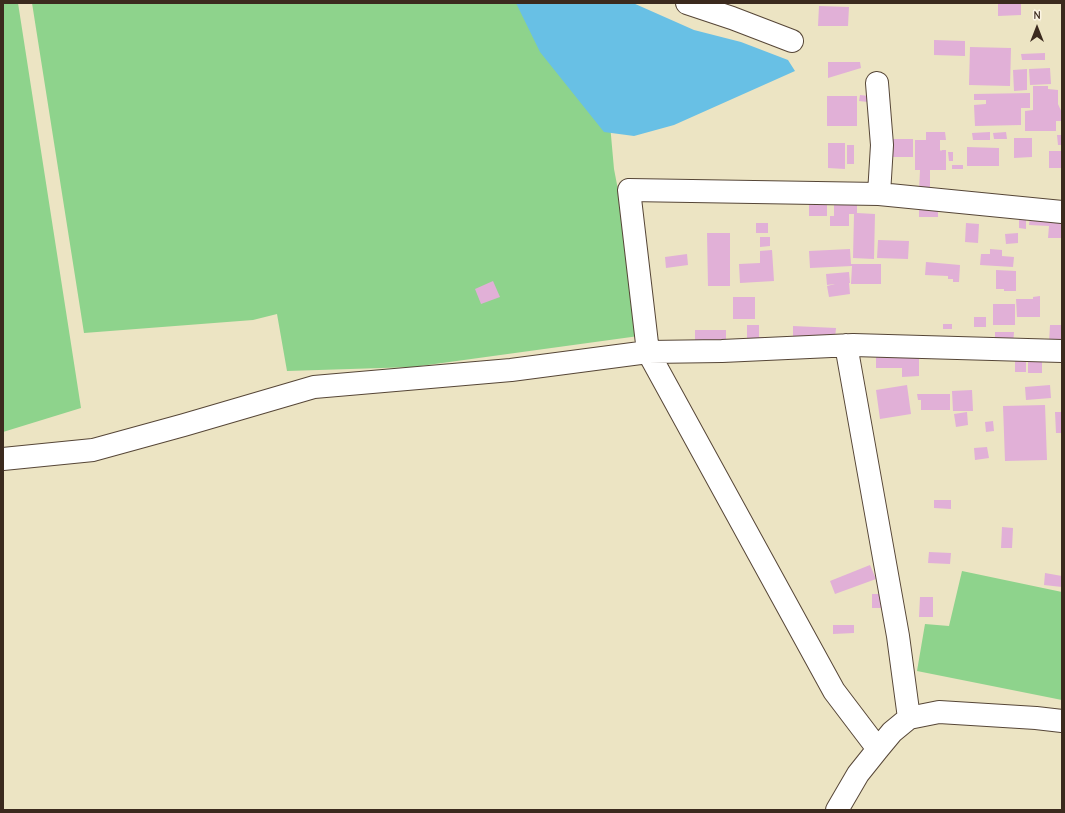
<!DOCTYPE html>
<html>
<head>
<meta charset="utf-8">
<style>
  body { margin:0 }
  #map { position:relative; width:1065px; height:813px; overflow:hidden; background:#ece4c3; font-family:"Comic Neue",sans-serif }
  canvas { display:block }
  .frame { position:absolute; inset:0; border:4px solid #3b2a1e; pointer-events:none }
  .north { position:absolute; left:1017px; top:8px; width:40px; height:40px; -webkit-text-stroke:3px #fcf5e5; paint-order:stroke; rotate:0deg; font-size:11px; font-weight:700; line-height:16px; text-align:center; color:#3b2a1e }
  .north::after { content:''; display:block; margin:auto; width:14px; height:18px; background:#3b2a1e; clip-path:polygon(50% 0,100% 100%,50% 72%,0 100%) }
</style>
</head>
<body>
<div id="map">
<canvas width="1065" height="813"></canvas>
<div class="frame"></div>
<div class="north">N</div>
</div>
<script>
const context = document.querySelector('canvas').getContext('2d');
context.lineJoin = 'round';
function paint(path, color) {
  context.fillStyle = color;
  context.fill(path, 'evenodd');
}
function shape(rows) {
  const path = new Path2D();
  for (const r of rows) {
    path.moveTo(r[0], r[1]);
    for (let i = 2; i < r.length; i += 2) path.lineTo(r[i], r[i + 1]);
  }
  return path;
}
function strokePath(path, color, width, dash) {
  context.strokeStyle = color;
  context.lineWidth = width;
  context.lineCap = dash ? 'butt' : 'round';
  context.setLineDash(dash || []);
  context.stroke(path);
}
paint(shape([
  [3,3,18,3,81,408,3,432],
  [32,3,526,3,609,113,614,169,646,335,413,367,287,371,277,314,253,320,84,333],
  [962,571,1062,592,1062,700,917,671,925,624,949,626]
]), '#8ed38c');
paint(shape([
  [516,3,633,3,694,30,741,42,788,60,795,71,674,125,634,136,604,132,540,52]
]), '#68c0e5');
paint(shape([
  [998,3,1021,3,1021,15,998,16],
  [819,6,849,7,848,26,818,26],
  [934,40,965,41,965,56,934,55],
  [970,47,1011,48,1010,86,969,85],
  [1045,53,1045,60,1022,60,1021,54],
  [828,62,860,62,861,68,828,78],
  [1050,68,1051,84,1030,85,1029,69],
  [1027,69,1027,90,1014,91,1013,70],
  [1033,86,1048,86,1048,89,1058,90,1058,104,1062,113,1062,121,1056,121,1056,131,1025,131,1025,111,1033,110],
  [1030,93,1030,108,1021,108,1021,125,975,126,974,105,986,104,986,100,974,100,974,94],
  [860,95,869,96,868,102,859,101],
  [827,96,857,96,857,126,827,126],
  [926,132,945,132,946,140,940,140,940,150,941,151,942,150,946,150,946,170,930,170,930,191,919,191,920,170,915,170,915,140,926,140],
  [990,132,990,140,973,140,972,133],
  [1006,132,1007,139,994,139,993,133],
  [1057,135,1062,135,1062,145,1058,145],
  [1014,138,1032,138,1032,157,1014,158],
  [889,139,913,139,913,157,889,157],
  [828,143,845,143,845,169,828,168],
  [847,145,854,145,854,164,847,164],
  [967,147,999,148,999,166,967,166],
  [1049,151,1062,151,1062,168,1049,168],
  [948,152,953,152,953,161,949,161],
  [952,165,963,165,963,169,952,169],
  [857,203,857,213,875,214,874,259,853,258,854,214,849,214,849,226,830,226,830,216,834,216,834,204],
  [919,204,938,205,938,217,919,217],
  [809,205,827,205,827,216,809,216],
  [1019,215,1026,215,1026,229,1019,228],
  [1030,215,1062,218,1062,238,1048,238,1049,226,1029,225],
  [756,223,768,223,768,233,756,233],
  [966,223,979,224,978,243,965,242],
  [707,233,730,233,730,286,708,286],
  [1018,233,1018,243,1006,244,1005,234],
  [760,237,770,237,770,246,760,247],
  [878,240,909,241,908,259,877,258],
  [850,249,851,264,881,264,881,284,851,284,852,266,810,268,809,251],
  [990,249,1002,250,1002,256,1014,257,1013,267,980,265,981,254,990,254],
  [772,250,774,281,740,283,739,264,760,263,760,251],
  [687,254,688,265,666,268,665,257],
  [926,262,960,265,959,282,953,282,953,279,948,279,948,276,925,275],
  [996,270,1016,271,1016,291,1004,291,1004,289,996,289],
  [849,272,850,283,849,283,850,294,829,297,827,286,835,284,827,285,826,274],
  [493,281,500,297,481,304,475,289],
  [1040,296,1040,317,1017,317,1016,299,1033,299,1033,297],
  [733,297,755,297,755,319,733,319],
  [993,304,1015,304,1015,325,993,325],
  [974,317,986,317,986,327,974,327],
  [943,324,952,324,952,329,943,329],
  [747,325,759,325,759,337,771,337,771,346,747,346],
  [1050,325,1062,325,1062,344,1049,343],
  [793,326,836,328,835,338,793,336],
  [695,330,726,330,726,343,695,343],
  [995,332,1014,332,1013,345,995,345],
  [919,348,919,376,902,377,902,368,876,368,876,349],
  [1015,353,1026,353,1026,372,1015,372],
  [1028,354,1042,354,1042,373,1028,373],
  [907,385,911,414,880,419,876,390],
  [1050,385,1051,398,1026,400,1025,387],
  [972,390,973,411,953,411,952,391],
  [917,394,950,394,950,410,921,410,921,400,918,400],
  [1045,405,1047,460,1005,461,1003,406],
  [967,412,968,425,956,427,954,414],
  [1055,412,1062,412,1062,433,1056,433],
  [993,421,994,431,986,432,985,422],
  [987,447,989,458,975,460,974,448],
  [934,500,951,500,951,509,934,508],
  [1002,527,1013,528,1012,548,1001,548],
  [929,552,951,553,950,564,928,563],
  [870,565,876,579,835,594,830,581],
  [1045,573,1062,576,1062,587,1044,585],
  [872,594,882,594,882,608,872,608],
  [920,597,933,597,933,617,919,617],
  [833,625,854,625,854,633,833,634]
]), '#e1b0d7');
const minor = shape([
  [687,3,732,18,792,41],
  [877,83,882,145,879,194],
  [846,345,898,636,909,718],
  [3,459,93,450,184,425,314,387,511,370,648,352,722,351,853,345,1062,351],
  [878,749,834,691,648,352,629,190,879,194,1062,212],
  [837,810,858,774,878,749,892,732,909,718,939,712,1036,718,1062,721]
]);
strokePath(minor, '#564637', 24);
strokePath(minor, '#fff', 22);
</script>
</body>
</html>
